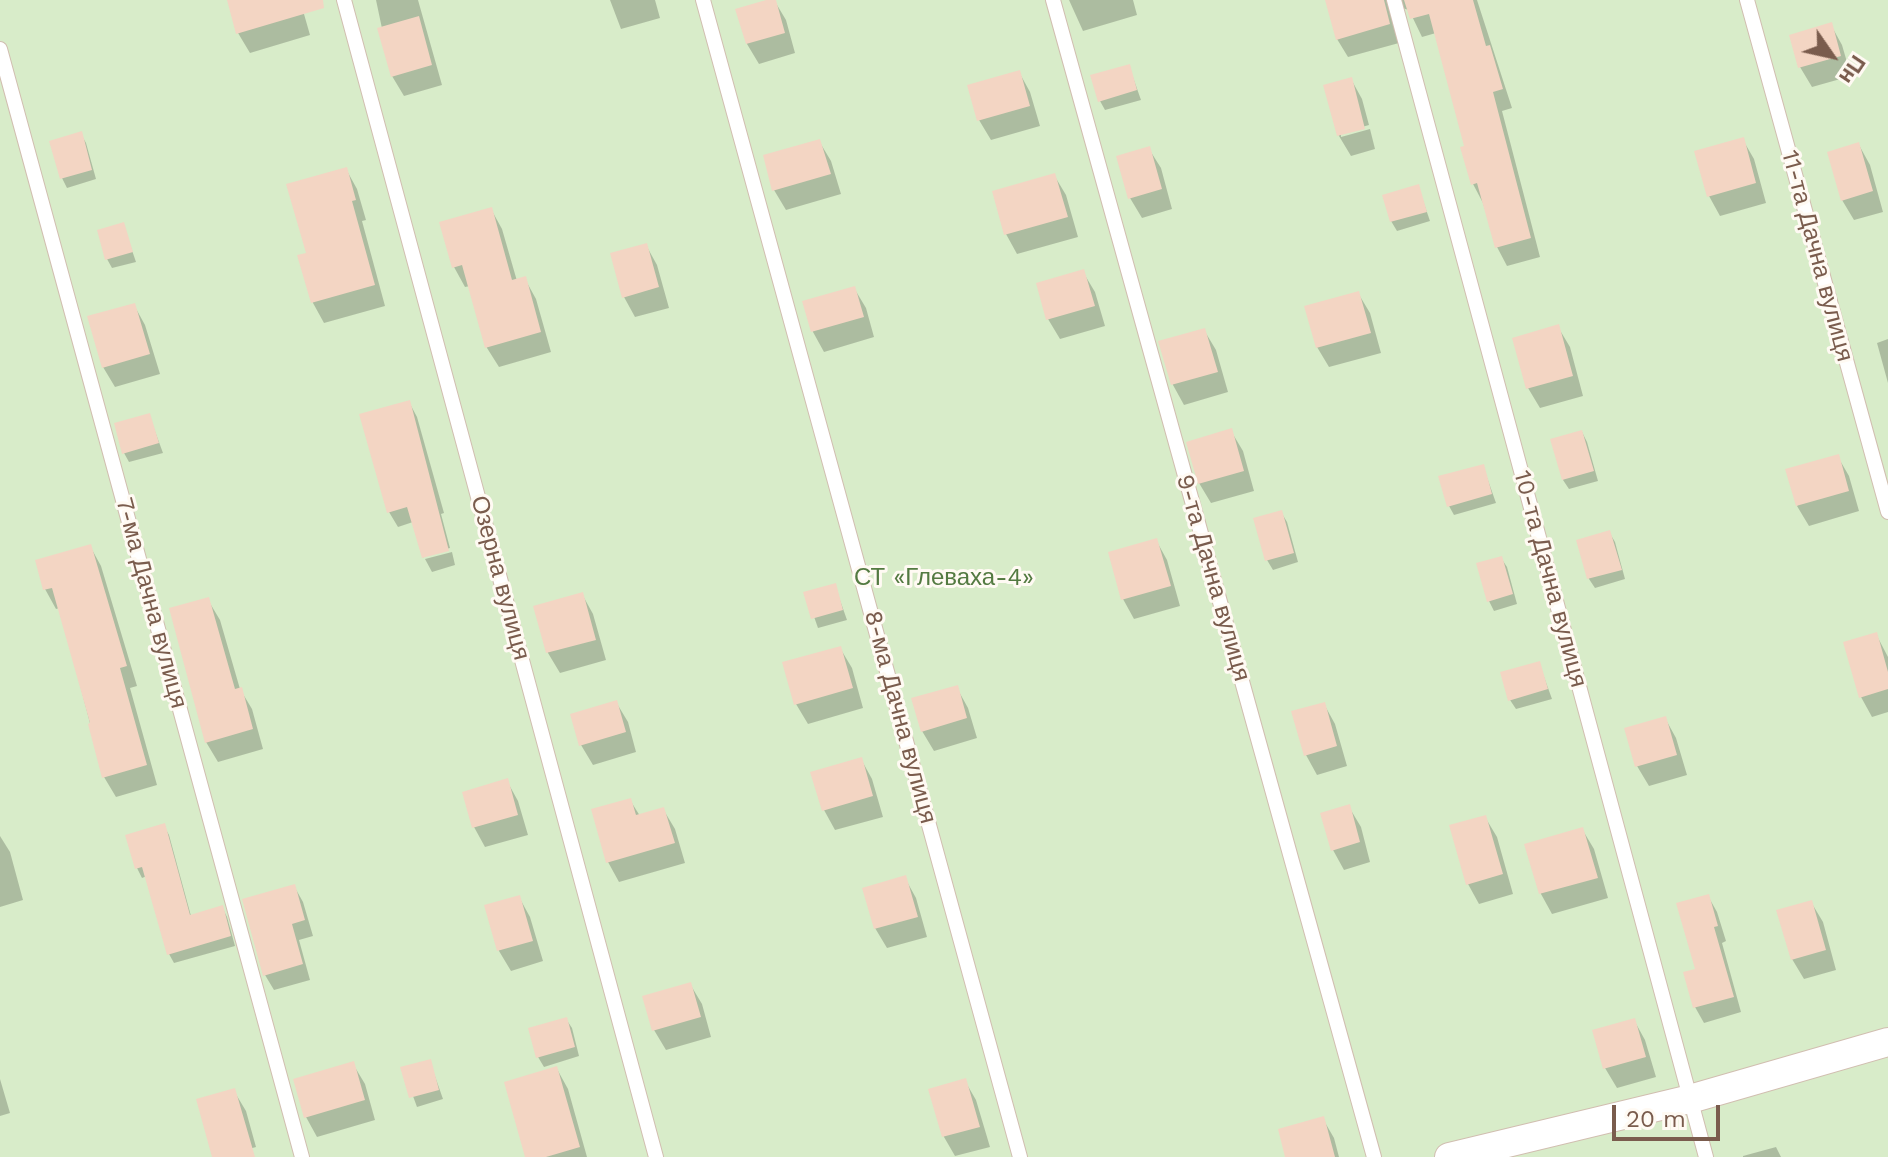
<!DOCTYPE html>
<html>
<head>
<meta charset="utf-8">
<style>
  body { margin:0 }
  #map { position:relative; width:1888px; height:1157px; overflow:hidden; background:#fdf6ec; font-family:"Work Sans",sans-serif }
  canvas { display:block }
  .north { position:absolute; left:1792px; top:16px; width:80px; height:80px; -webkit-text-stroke:6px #fffaf3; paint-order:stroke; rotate:124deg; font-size:22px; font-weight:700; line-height:32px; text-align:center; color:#7a5c4d }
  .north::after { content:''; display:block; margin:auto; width:28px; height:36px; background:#7a5c4d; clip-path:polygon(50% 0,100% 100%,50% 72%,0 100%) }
  .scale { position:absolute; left:1612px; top:1105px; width:108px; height:36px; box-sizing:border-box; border:4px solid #7a5c4d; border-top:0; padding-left:10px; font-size:24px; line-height:28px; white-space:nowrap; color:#7a5c4d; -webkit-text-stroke:6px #fffaf3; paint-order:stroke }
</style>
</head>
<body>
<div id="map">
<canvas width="1888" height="1157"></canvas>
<div class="north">Пн</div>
<div class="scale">20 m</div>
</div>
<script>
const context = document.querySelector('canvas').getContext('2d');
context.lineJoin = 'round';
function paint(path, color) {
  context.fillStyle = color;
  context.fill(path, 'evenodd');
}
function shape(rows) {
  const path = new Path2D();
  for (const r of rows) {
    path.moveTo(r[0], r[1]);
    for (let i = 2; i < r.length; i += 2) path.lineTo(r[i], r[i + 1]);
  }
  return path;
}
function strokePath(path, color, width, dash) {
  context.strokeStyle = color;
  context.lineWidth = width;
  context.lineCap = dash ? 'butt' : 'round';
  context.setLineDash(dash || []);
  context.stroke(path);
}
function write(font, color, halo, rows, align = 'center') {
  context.font = font + ' "Work Sans",sans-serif';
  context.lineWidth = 6;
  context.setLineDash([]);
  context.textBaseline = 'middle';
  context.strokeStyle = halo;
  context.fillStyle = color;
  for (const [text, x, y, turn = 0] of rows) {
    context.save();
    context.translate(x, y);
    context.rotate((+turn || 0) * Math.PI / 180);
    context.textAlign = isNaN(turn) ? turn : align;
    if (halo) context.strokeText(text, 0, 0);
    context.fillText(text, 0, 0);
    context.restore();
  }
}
paint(shape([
  [0,0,1888,0,1888,1157,0,1157]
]), '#d8ecc9');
paint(shape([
  [229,0,300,0,310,35,250,53,238,33],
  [376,0,418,0,442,85,404,96,392,76],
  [610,0,655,0,660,18,621,29],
  [774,0,786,20,795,53,759,64,747,44,738,10],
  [1069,0,1133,0,1137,15,1083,31],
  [1327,0,1477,0,1512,108,1502,111,1540,257,1507,266,1497,247,1483,203,1473,184,1467,147,1436,33,1422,37,1409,10,1402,8,1399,43,1348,57,1337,39],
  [1831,25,1842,45,1851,76,1812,87,1800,67],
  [1129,66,1141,100,1105,110,1100,101],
  [1019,72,1030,92,1040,126,991,140,979,120,969,86],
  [1351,79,1362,99,1369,125,1341,133,1341,137,1370,129,1375,149,1351,156,1339,136,1325,87],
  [81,134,86,143,96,179,67,188,62,178],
  [1743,140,1754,159,1766,203,1720,216,1709,196],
  [819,141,831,161,841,194,786,210,774,190],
  [1859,145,1870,165,1883,212,1854,220,1842,200],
  [1149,149,1161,168,1172,209,1142,218,1130,198],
  [346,169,357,189,366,220,362,221,385,306,324,323,313,303,300,257,308,254],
  [1054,175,1066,195,1078,237,1017,254,1006,234],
  [1418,186,1430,221,1397,231,1391,221],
  [491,209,502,229,517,281,525,279,536,299,551,352,499,367,487,348,470,286,465,287,454,267],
  [123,224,136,262,112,268,107,259],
  [646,245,657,265,669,308,635,317,624,297],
  [1083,272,1095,292,1105,326,1060,339,1048,319],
  [854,288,866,308,874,337,824,352,813,332,804,303],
  [1358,293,1370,313,1381,353,1329,367,1317,347],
  [134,305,145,325,160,374,115,387,103,367],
  [1558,327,1570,347,1583,396,1540,408,1528,388],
  [1204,330,1216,350,1228,392,1184,405,1173,385,1161,343],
  [1888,339,1888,383,1877,343],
  [409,402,417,417,444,513,441,514,450,548,424,555,424,558,413,522,398,527,389,512],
  [149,415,163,453,129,462,124,453],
  [1231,431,1243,451,1254,491,1211,503,1199,483],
  [1582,432,1587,442,1598,481,1569,489,1563,480],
  [1838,457,1849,476,1859,511,1809,526,1797,506],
  [1483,466,1496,503,1454,515,1449,506],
  [1281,512,1287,522,1298,562,1273,570,1267,560],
  [1609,532,1615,542,1625,579,1595,588,1589,579,1579,541],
  [1156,540,1167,560,1180,606,1134,619,1123,599],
  [90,546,101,566,137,686,130,688,157,785,116,797,104,777,60,608,56,609,45,589],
  [452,552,455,565,432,572,425,559],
  [1501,558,1507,567,1517,604,1494,611,1489,601],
  [835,586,847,620,818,628,806,594],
  [582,594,593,614,606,660,560,673,548,653,536,607],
  [208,600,220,620,240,689,252,709,263,749,218,762,206,742],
  [1876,634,1888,657,1888,712,1872,717,1861,697],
  [840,648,852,668,863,708,808,724,796,704],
  [1539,663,1552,699,1516,709,1510,700],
  [957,688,968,708,977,738,934,751,922,731],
  [616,702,628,722,636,752,593,765,581,745],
  [1324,704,1335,724,1347,766,1317,775,1306,755],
  [1665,718,1676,738,1687,775,1649,786,1637,766],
  [861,759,872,779,883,817,835,830,824,810],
  [507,781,518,801,528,835,485,847,474,827],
  [630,800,640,816,663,809,675,829,685,863,619,882,608,862],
  [1349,807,1361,827,1370,862,1344,870,1333,850],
  [1485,817,1497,837,1513,894,1479,904,1468,884],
  [164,826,169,835,191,916,222,907,227,917,235,946,174,963,169,954,147,876,142,878,137,868],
  [1582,829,1594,849,1608,898,1552,914,1541,894,1527,845],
  [0,836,10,852,23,900,0,907],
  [905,878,916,898,927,937,887,948,875,928],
  [294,886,303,902,313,936,299,940,310,980,274,990,265,975],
  [1708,896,1717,912,1726,941,1722,943,1741,1012,1704,1023,1695,1007],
  [519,897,530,917,543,961,511,971,499,951,487,906],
  [1811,902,1823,922,1836,970,1804,979,1792,959],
  [690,984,702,1004,711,1037,666,1050,654,1030],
  [566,1019,572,1028,579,1056,544,1067,538,1057],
  [1634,1020,1645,1040,1656,1077,1617,1088,1605,1068],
  [430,1062,443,1099,417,1107,403,1069],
  [353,1064,365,1084,375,1120,317,1137,306,1117],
  [557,1069,568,1089,587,1157,527,1157],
  [0,1079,10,1113,0,1116],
  [965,1081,976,1100,990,1147,955,1156,944,1137,931,1090],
  [234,1091,246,1111,256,1147,220,1157],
  [1323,1119,1334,1138,1339,1157,1287,1157],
  [1776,1147,1781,1157,1743,1157,1743,1156]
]), '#0003');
paint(shape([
  [227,0,323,0,324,8,236,34],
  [766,0,776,0,785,33,746,44,735,9],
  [1325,0,1384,0,1390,24,1336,40],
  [1404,0,1473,0,1486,46,1490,45,1503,89,1493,92,1531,238,1495,248,1477,183,1471,185,1460,147,1464,146,1429,14,1410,19],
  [419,16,432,65,391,77,377,28],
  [1832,22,1841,56,1798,68,1789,35],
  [1130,64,1137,90,1098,102,1090,75],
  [1020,70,1030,106,977,121,967,85],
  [1352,77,1365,129,1337,136,1323,85],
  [82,131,92,170,60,179,49,141],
  [1744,137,1756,183,1707,197,1694,151],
  [820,139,831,174,772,191,763,155],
  [1859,142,1873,191,1841,201,1827,152],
  [1150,146,1162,189,1128,199,1116,156],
  [347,167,356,200,352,201,375,285,311,303,297,255,306,253,286,184],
  [1055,173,1068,217,1004,235,992,191],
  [1419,184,1427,212,1390,222,1382,195],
  [492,207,512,280,526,276,541,332,485,348,462,265,452,268,439,222],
  [124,222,133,252,105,260,97,230],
  [647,243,659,287,622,298,610,253],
  [1084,269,1095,306,1046,320,1036,283],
  [855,286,864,317,811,332,802,301],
  [1359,291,1371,333,1316,348,1304,306],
  [135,303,150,354,102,368,87,316],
  [1559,324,1573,376,1526,389,1512,338],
  [1205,328,1218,372,1171,385,1158,341],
  [410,400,449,551,422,558,407,507,387,513,359,414],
  [150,413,159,443,122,454,114,423],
  [1232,428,1244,471,1198,484,1186,442],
  [1582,430,1594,471,1562,480,1550,439],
  [1839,454,1849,491,1796,506,1785,469],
  [1484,464,1492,494,1447,507,1438,476],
  [1282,510,1294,553,1265,561,1253,518],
  [1610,530,1622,570,1587,579,1576,540],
  [1157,538,1171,586,1121,600,1108,552],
  [91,544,127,666,120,668,147,765,102,778,88,724,90,723,52,588,43,590,35,560],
  [1502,556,1513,594,1487,602,1476,563],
  [836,583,843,610,811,619,803,592],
  [583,592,596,640,546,653,533,606],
  [209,597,235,689,242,687,253,729,205,743,169,608],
  [1877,632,1888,672,1888,689,1859,698,1843,642],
  [841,646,853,688,794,705,782,662],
  [1540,661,1548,689,1508,701,1500,672],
  [958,685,967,718,921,732,911,698],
  [617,700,626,732,579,746,570,714],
  [1325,702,1337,746,1304,756,1291,711],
  [1666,716,1677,755,1635,767,1624,728],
  [862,757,873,796,822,811,810,772],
  [508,778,518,815,472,828,462,792],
  [631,798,636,815,664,807,675,843,606,863,591,809],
  [1350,804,1360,842,1331,851,1320,813],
  [1486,815,1503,874,1466,885,1449,825],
  [165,823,190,915,223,905,231,936,167,955,142,867,135,869,125,835],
  [1583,827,1598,878,1539,894,1524,844],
  [906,875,918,917,874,929,862,888],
  [295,884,305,920,292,924,303,964,263,976,242,899],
  [1709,894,1718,926,1714,927,1734,997,1693,1008,1683,972,1695,969,1676,903],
  [520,895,533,941,497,951,484,905],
  [1812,900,1826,950,1791,960,1776,910],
  [691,982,701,1017,652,1031,642,996],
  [567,1017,575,1047,536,1058,528,1028],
  [1635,1018,1646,1057,1603,1069,1592,1030],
  [431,1059,439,1090,409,1098,400,1067],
  [354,1061,365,1100,304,1118,293,1079],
  [557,1066,580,1147,546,1157,525,1157,504,1082],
  [966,1078,980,1127,942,1137,928,1089],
  [235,1088,255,1157,212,1157,196,1099],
  [1324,1116,1335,1157,1285,1157,1278,1129]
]), '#f3d5c3');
const lane = shape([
  [344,0,656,1157],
  [703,0,1020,1157],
  [1053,0,1374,1157],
  [1394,0,1706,1157],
  [1747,0,1888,512],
  [0,49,302,1157]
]);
const street = shape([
  [1449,1157,1690,1099,1888,1042]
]);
strokePath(lane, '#d1beb0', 16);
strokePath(street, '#d1beb0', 30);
strokePath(lane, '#fff', 14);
strokePath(street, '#fff', 28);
write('24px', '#7a5c4d', '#fffaf3', [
  ["11-та Дачна вулиця",1817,256,75],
  ["Озерна вулиця",500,578,75],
  ["9-та Дачна вулиця",1213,578,74],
  ["10-та Дачна вулиця",1550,579,75],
  ["7-ма Дачна вулиця",151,603,75],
  ["8-ма Дачна вулиця",900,717,75]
]);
write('24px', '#537a41', '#fffaf3', [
  ["СТ «Глеваха-4»",944,578]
]);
</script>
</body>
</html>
